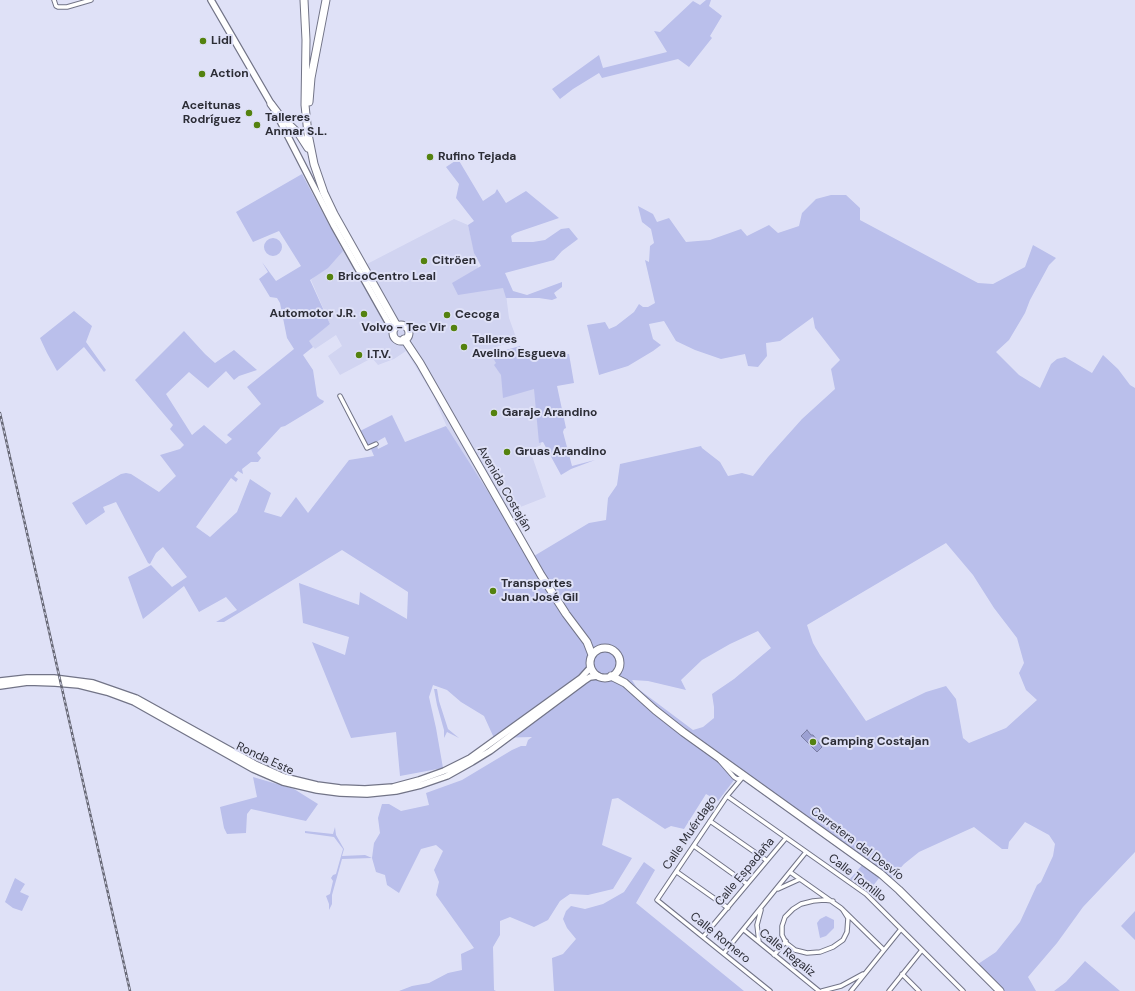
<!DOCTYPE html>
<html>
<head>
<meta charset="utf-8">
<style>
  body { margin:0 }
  canvas { display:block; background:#dfe1f7 }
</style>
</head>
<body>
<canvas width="1135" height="991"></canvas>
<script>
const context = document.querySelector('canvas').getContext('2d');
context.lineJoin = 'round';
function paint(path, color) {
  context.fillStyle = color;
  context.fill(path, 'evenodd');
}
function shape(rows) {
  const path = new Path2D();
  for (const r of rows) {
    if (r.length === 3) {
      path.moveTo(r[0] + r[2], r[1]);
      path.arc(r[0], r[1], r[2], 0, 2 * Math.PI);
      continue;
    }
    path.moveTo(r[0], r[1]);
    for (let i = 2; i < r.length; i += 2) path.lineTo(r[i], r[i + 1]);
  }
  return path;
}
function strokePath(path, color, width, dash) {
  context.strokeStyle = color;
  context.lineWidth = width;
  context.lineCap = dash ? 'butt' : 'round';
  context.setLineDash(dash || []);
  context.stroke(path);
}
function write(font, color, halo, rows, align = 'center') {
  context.font = font + ' "DM Sans",sans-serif';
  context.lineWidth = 4;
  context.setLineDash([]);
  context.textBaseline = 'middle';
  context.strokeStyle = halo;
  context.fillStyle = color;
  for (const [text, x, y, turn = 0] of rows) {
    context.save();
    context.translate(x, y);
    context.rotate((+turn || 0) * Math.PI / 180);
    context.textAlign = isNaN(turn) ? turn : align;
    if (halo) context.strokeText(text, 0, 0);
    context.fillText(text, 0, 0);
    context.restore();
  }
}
paint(shape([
  [454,219,468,225,483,289,505,286,509,318,517,340,493,348,507,393,535,386,541,445,530,450,546,497,500,515,464,466,433,395,406,351,394,359,378,365,372,358,340,375,328,356,342,346,336,335,315,349,308,341,330,324,311,280,342,249,353,241,367,264]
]), '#d1d4f1');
paint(shape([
  [706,0,711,0,709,6,722,16,710,36,712,38,689,67,678,59,602,78,599,73,573,89,560,99,552,89,599,55,603,68,667,52,654,31,660,32,693,1,700,5],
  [458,159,483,201,495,193,497,189,506,203,526,191,559,218,515,233,511,236,512,242,533,242,545,240,561,229,569,228,578,239,562,251,554,260,505,273,513,291,527,295,562,282,562,287,554,293,557,298,552,300,539,298,506,298,503,288,458,295,452,283,481,266,474,253,468,225,474,221,456,198,459,184,446,167],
  [302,174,343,251,328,268,310,280,330,324,309,341,313,347,303,355,313,370,317,396,320,399,324,401,323,403,285,426,281,427,257,453,261,458,258,462,251,462,242,469,243,474,238,471,234,476,238,479,236,482,231,478,196,527,210,537,237,512,250,479,271,493,264,512,281,517,296,497,308,513,349,460,374,456,371,449,377,446,378,449,388,444,385,437,369,446,367,446,360,431,392,415,405,442,446,426,561,606,551,584,534,556,589,523,606,520,608,498,617,485,620,464,701,446,702,448,720,462,728,476,742,473,753,476,768,457,802,419,835,389,831,369,840,360,815,328,813,317,780,341,766,343,767,356,758,367,748,366,745,354,721,359,695,350,676,341,664,321,649,324,653,339,661,345,653,351,628,366,599,375,587,325,605,322,609,329,616,326,634,312,639,304,643,307,648,307,655,303,645,260,649,262,650,246,654,243,651,229,642,222,638,206,653,214,657,222,669,218,686,242,710,240,741,229,747,236,769,225,778,233,799,226,802,213,816,199,831,195,846,195,860,208,860,220,978,283,993,284,1025,267,1033,245,1056,258,1049,265,1030,300,1025,313,1009,340,996,352,1019,375,1040,388,1051,364,1057,359,1065,357,1092,373,1103,355,1118,369,1130,385,1135,388,1135,852,1083,907,1057,943,1028,977,1036,991,1004,991,975,966,996,952,1020,922,1037,885,1041,882,1053,856,1055,844,1049,835,1025,822,1009,842,1008,849,1002,849,974,827,919,852,904,864,889,881,738,775,718,801,706,794,684,829,671,826,665,829,618,798,612,799,602,845,632,858,613,889,588,895,570,894,560,901,548,920,534,927,510,917,500,921,500,935,493,947,494,990,496,991,399,991,412,986,429,983,448,973,462,970,461,954,474,948,436,895,439,882,434,870,443,851,436,845,421,849,399,893,387,885,385,875,376,872,372,858,342,859,332,895,332,904,329,910,329,904,326,896,330,894,333,881,331,878,333,875,336,874,343,849,334,837,305,833,305,831,333,834,335,827,336,835,344,849,342,856,365,855,372,858,374,843,380,833,378,818,382,804,389,804,401,811,429,805,426,793,462,780,512,750,521,746,526,746,528,740,532,737,494,738,484,716,461,702,447,690,433,685,429,697,436,728,443,768,400,776,396,732,351,738,312,642,345,655,349,637,303,623,299,583,359,605,360,592,407,619,408,592,342,550,224,622,216,622,237,610,226,597,199,612,184,586,143,619,128,577,151,565,172,587,187,577,163,547,156,553,150,564,148,563,116,502,103,507,105,512,86,525,72,503,121,474,126,473,131,474,159,492,176,476,160,455,180,449,184,445,170,429,173,425,135,380,184,331,205,354,215,363,234,350,257,370,239,376,234,380,226,371,208,388,189,372,166,394,192,435,204,425,226,444,232,439,227,435,261,404,247,387,294,349,287,338,280,303,277,298,270,297,259,279,268,272,262,262,276,281,301,266,279,231,253,242,236,212],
  [946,543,973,575,994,608,1017,638,1024,663,1019,673,1026,690,1037,700,1006,728,969,743,963,738,956,699,946,686,926,692,866,721,820,655,813,643,807,625],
  [758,631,771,648,734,679,712,694,714,707,714,718,703,727,693,730,637,688,632,680,648,681,686,690,681,680,702,660,730,644],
  [273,247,9],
  [74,311,92,326,86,342,106,370,104,372,84,347,57,371,47,353,40,338],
  [520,346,525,357,569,354,574,383,557,386,566,428,564,429,563,432,572,466,595,460,571,469,561,475,543,442,539,443,534,389,503,398,501,375,494,365,496,363,490,353,495,352,495,353],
  [434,689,437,689,439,701,448,729,459,738,447,732,444,738,444,730,437,705],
  [253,777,294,789,318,804,306,821,251,809,247,814,246,833,227,834,224,828,220,807,257,797],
  [644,862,655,870,636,903,744,991,554,991,552,958,563,954,576,939,567,928,563,919,566,911,571,906,585,909,603,904,624,892],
  [863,864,880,877,868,892,850,879],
  [15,878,25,884,20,892,29,896,22,911,13,908,5,902],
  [1135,911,1135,940,1121,926],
  [826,916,834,920,834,928,826,936,820,938,817,923,820,919],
  [1085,961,1120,991,1054,991,1066,982]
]), '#babfeb');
const water = shape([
  [807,730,811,735,813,735,822,747,817,752,801,736,807,730]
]);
paint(water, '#9ca1d3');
strokePath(water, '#7a7ea4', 1);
const street = shape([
  [54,0,56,6,58,7,67,7,91,0],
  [340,396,367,448,376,444],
  [720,761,734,777,737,779,742,778],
  [742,778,727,796,657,900,770,991],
  [727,796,866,894,963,991],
  [710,821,766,860],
  [694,846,747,884],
  [677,872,728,908],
  [790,872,841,908,884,950],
  [778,889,800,879],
  [833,901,824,900,813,901,801,904,793,909,785,917,782,926,782,935,786,943,795,950,807,953,820,952,833,947,843,940,847,932,848,918,843,910],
  [744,930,819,991],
  [703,937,786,838],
  [759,942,757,925,761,910],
  [724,953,806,852],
  [774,955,786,941],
  [902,974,919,991],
  [822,991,841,986,863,974],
  [851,991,901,929],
  [889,991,922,950]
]);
const secondary = shape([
  [211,0,273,107],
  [277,115,334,226,393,331],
  [0,681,27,678,54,678,93,683,136,698,255,764,284,777,317,785,340,788,365,789,393,787,419,780,444,771,470,758,581,678,591,667],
  [0,686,28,682,55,683,79,685,107,692,134,702,253,769,283,782,317,790,340,793,367,794,396,791,421,785,447,776,472,762,490,751,584,681,590,677,598,676]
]);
const highway = shape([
  [304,0,306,40,305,105,308,134,314,164,324,193,334,214,397,326],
  [309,102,311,78,326,0],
  [271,104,280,116,299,134,308,148],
  [401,333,8],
  [404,339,420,363,541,575,566,614,587,642,592,655],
  [605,663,15],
  [611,676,625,683,655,710,683,732,881,874,899,890,1000,991]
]);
strokePath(street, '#727487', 5.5);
strokePath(secondary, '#727487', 8);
strokePath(highway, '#727487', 9);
strokePath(street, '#fff', 3.5);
strokePath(secondary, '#fff', 5.5);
strokePath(highway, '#fff', 7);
const rail = shape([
  [0,413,130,991]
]);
strokePath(rail, '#666774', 2.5);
strokePath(rail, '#dfe1f7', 1, [3]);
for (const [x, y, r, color] of [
  [203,41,4,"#54820f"],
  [202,74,4,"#54820f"],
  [249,113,4,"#54820f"],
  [257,125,4,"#54820f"],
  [430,157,4,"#54820f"],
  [424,261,4,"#54820f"],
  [330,277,4,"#54820f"],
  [364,314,4,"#54820f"],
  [447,315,4,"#54820f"],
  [454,328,4,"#54820f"],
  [464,347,4,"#54820f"],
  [359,355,4,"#54820f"],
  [494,413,4,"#54820f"],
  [507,452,4,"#54820f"],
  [493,591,4,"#54820f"],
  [813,742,4,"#54820f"]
]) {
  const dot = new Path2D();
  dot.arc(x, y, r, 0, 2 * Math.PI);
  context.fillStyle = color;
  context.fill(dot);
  strokePath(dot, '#dfe1f7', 1.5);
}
write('bold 12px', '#2c2d36', '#dfe1f7', [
  ["Lidl",211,41],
  ["Action",210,74],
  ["Aceitunas",241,106,"right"],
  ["Rodríguez",241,120,"right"],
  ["Talleres",265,118],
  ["Anmar S.L.",265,132],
  ["Rufino Tejada",438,157],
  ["Citröen",432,261],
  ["BricoCentro Leal",338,277],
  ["Automotor J.R.",356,314,"right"],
  ["Cecoga",455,315],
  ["Volvo - Tec Vir",446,328,"right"],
  ["Talleres",472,340],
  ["Avelino Esgueva",472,354],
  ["I.T.V.",367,355],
  ["Garaje Arandino",502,413],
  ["Gruas Arandino",515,452],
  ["Transportes",501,584],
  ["Juan José Gil",501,598],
  ["Camping Costajan",821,742]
], 'left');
write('12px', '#2c2d36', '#dfe1f7', [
  ["Avenida Costaján",504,489,60],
  ["Ronda Este",265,759,25],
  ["Calle Muérdago",690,833,-56],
  ["Carretera del Desvío",857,844,37],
  ["Calle Espadaña",745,872,-50],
  ["Calle Tomillo",857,878,38],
  ["Calle Romero",720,938,39],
  ["Calle Regaliz",787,953,39]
]);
</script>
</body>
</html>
